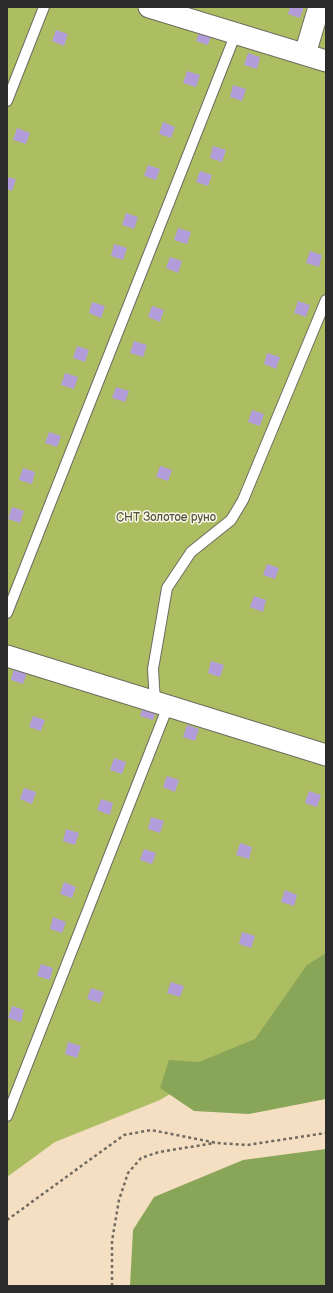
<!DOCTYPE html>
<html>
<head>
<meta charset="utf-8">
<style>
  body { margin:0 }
  #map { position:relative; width:333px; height:1293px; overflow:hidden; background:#f4dfc3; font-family:"Balsamiq Sans",sans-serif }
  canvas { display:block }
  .frame { position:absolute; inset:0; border:8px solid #2b2b2b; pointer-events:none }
</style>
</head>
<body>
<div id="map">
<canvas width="333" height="1293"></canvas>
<div class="frame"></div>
</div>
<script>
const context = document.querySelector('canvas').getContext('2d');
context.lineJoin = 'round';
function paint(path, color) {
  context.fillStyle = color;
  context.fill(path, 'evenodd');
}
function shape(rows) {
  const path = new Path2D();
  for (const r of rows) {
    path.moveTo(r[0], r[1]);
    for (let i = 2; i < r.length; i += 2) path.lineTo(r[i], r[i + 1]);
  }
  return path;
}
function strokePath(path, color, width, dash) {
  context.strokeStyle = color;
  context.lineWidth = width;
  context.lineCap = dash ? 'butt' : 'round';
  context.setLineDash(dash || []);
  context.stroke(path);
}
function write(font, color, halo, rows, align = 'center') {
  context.font = font + ' "Balsamiq Sans",sans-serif';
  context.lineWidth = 3;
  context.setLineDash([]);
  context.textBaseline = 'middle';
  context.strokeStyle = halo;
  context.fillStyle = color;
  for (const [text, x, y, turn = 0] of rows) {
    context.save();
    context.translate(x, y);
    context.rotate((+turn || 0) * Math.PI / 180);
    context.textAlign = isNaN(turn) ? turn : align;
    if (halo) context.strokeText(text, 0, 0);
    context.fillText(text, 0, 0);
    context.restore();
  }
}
paint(shape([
  [7,7,326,7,326,969,277,1029,160,1100,55,1142,7,1177]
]), '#acbe61');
paint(shape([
  [326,953,326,1099,249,1114,194,1111,160,1088,169,1060,199,1062,255,1039,307,965],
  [326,1149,326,1286,130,1286,133,1230,154,1197,243,1160]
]), '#89a557');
paint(shape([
  [290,7,304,7,300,18,288,14],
  [56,30,68,34,64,46,52,41],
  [200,30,212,33,208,45,196,41],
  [248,53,260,57,257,69,244,65],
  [187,71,200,75,196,87,183,83],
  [233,85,246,89,242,101,230,97],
  [163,122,175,127,171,138,159,134],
  [17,128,30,133,26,144,13,140],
  [213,146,226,150,222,162,210,158],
  [148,165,160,169,156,180,144,176],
  [200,171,212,175,208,186,196,182],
  [7,177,16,179,12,191,7,189],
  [126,213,138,217,134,229,122,225],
  [178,228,191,232,187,244,174,240],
  [114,244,127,248,123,260,111,256],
  [310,251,322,255,319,267,306,263],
  [170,257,182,261,178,273,166,268],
  [298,301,310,305,306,317,294,313],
  [92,302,105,306,101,318,89,313],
  [152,306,164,310,160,322,148,317],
  [134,341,147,345,143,357,130,353],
  [77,346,89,350,85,362,73,358],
  [267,353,280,357,276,369,264,364],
  [65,373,78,377,74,389,61,385],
  [116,387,129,391,125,402,112,398],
  [252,410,264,414,260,426,248,422],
  [49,432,61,436,57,447,45,443],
  [160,466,172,470,168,481,156,477],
  [23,468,35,472,32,484,19,480],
  [12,507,24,511,20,523,8,519],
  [267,564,279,568,275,579,263,575],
  [254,596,266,600,263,612,250,607],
  [211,661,224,665,220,677,208,673],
  [14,669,27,673,23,684,11,680],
  [144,704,157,708,153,720,140,716],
  [33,716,45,720,41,731,29,727],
  [187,725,199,729,195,741,183,737],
  [114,758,126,762,122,774,110,770],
  [167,776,179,780,175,792,163,787],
  [24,788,36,792,32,804,20,799],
  [309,791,321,795,317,807,305,803],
  [101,799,113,803,110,815,97,810],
  [151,817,164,821,160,833,148,829],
  [66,829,79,833,75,845,63,841],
  [240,843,252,847,249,859,236,855],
  [144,849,156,853,152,864,140,860],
  [64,882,76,887,72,898,60,894],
  [285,890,297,895,294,906,281,902],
  [53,917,66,922,62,933,50,929],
  [242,932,255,936,251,948,239,944],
  [41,964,53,968,50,980,37,976],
  [171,982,184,986,180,997,167,993],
  [91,988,104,992,100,1003,87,999],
  [12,1006,24,1010,21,1022,8,1018],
  [68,1042,81,1046,77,1058,65,1054]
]), '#b29cd9');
const service = shape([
  [7,101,44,7],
  [7,613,236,33],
  [155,702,153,669,167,588,191,552,231,520,243,500,326,300],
  [7,1116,168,706]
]);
const minor = shape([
  [149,7,326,61],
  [305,54,319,7],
  [7,656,326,755]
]);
strokePath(service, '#716a60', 12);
strokePath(minor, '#716a60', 23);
strokePath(shape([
  [7,1220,124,1135,151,1130,217,1143,247,1145,326,1133],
  [112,1286,112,1241,119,1200,128,1173,141,1158,159,1152,215,1143]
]), '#716a60', 2.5, [3, 3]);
strokePath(service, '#fff', 10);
strokePath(minor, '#fff', 21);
write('12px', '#52573b', '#fbf7ec', [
  ["СНТ Золотое руно",166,518]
]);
</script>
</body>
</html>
